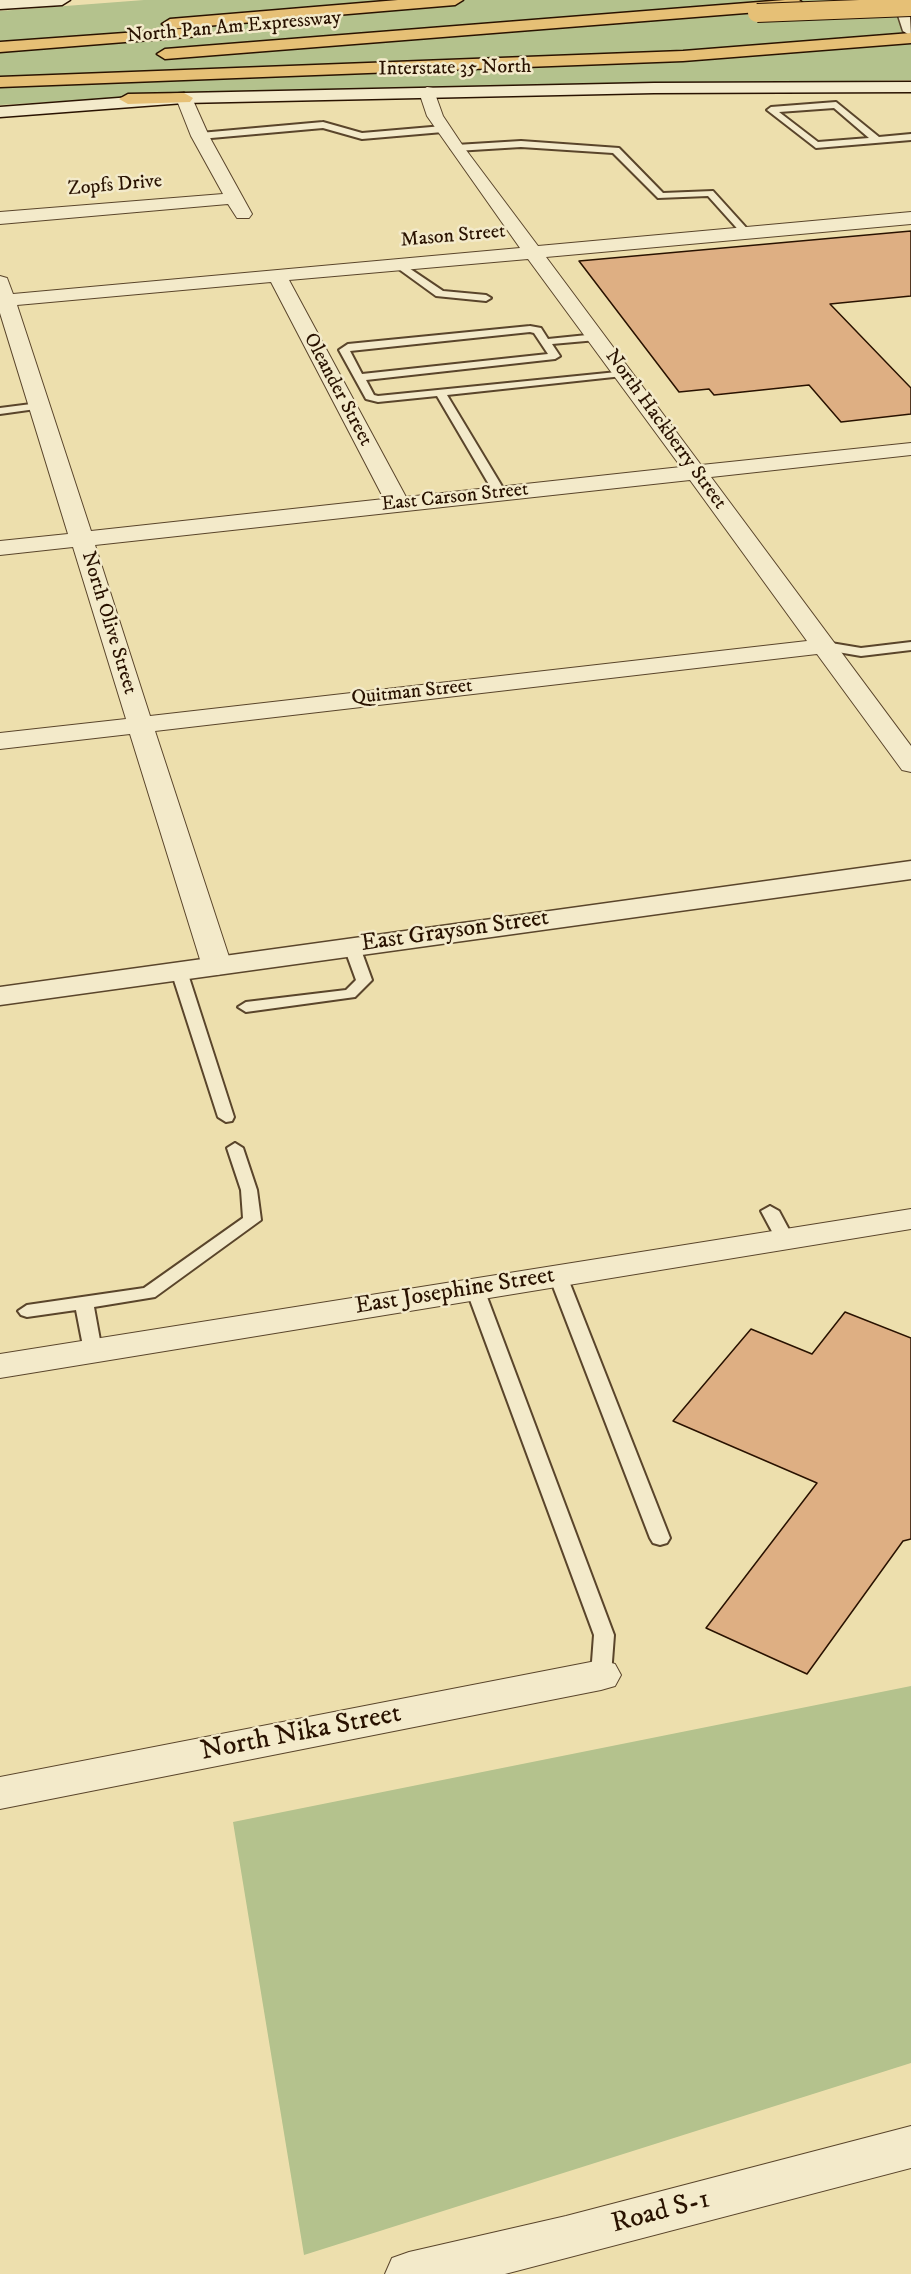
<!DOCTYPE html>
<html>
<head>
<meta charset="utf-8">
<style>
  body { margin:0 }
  canvas { display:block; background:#eddfad }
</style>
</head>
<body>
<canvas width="911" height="2274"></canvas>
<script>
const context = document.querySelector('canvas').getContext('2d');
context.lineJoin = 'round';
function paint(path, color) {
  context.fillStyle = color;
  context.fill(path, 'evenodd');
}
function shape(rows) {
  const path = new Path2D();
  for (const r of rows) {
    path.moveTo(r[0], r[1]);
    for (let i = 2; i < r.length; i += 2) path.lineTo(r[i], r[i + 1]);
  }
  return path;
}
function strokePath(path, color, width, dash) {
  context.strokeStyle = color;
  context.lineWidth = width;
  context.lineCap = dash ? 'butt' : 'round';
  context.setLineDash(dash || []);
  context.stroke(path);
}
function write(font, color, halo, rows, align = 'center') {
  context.font = font + ' "IM FELL DW Pica",serif';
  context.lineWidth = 5;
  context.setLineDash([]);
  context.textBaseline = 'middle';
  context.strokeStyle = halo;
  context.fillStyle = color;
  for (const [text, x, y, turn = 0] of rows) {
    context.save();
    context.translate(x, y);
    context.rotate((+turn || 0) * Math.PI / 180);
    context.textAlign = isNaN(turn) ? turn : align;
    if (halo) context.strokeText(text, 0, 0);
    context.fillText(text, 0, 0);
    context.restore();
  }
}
paint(shape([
  [144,0,911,0,911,80,193,93,0,105,0,11],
  [911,1686,911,2063,304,2255,233,1822]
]), '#b4c28d');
const building = shape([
  [911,231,911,296,830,304,911,388,911,414,841,422,809,385,714,395,709,389,679,392,579,261,911,231],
  [845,1312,911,1338,911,1539,903,1541,807,1674,706,1628,817,1483,673,1421,751,1329,812,1354,845,1312]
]);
paint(building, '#deaf83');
strokePath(building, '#291200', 1.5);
const service = shape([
  [836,102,879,137,911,134,911,140,816,148,767,110,771,107,836,102],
  [834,108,869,138,818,142,779,112,834,108],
  [323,122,362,133,443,126,447,129,443,132,362,139,323,128,200,139,196,136,200,133,323,122],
  [521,141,619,148,663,193,713,191,751,233,743,235,708,196,658,198,613,153,521,147,456,151,451,148,456,145,521,141],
  [400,262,443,291,486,295,491,298,486,301,436,296,396,267,395,265,400,262],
  [530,326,541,328,548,339,597,334,602,337,597,340,552,344,560,356,555,359,366,380,374,395,378,396,627,371,628,373,623,376,447,395,506,493,500,497,494,493,437,396,378,402,366,399,339,350,348,344,530,326],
  [530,332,534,333,548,354,362,374,350,351,530,332],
  [39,403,43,404,43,408,0,414,0,408,39,403],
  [825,642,861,648,911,642,911,650,861,656,820,649,820,643,825,642],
  [352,942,360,947,372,980,355,997,246,1012,238,1007,246,1002,346,990,356,980,344,947,352,942],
  [179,966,187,971,234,1117,232,1121,226,1122,218,1117,171,971,179,966],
  [235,1143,243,1148,257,1190,261,1220,155,1297,94,1307,102,1351,99,1355,87,1355,84,1351,76,1310,27,1317,21,1315,18,1311,27,1305,144,1288,243,1218,241,1190,227,1148,235,1143],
  [770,1206,779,1211,794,1239,791,1243,779,1243,776,1239,761,1211,770,1206],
  [558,1270,567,1276,670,1538,667,1543,660,1545,653,1543,650,1538,549,1276,558,1270],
  [475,1283,484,1289,614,1635,611,1675,608,1681,601,1683,594,1681,591,1675,594,1635,466,1289,475,1283]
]);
const minor = shape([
  [427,87,433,88,443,116,463,146,538,246,911,212,911,224,546,257,701,465,911,443,911,455,711,477,911,746,911,772,902,770,817,654,155,731,232,966,227,972,217,975,207,972,202,966,130,734,0,749,0,733,126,719,73,547,0,555,0,541,68,534,0,313,0,276,7,278,13,294,520,248,427,116,419,92,427,87],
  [528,259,681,467,406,497,289,280,528,259],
  [271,282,384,499,91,531,17,305,271,282],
  [690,480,807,641,150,716,95,545,690,480],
  [184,93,192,98,209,136,252,214,249,218,237,218,228,204,0,224,0,212,223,194,191,136,176,98,184,93],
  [911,1209,911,1229,0,1378,0,1354,911,1209],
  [601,1660,615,1664,621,1675,615,1686,601,1690,0,1809,0,1777,601,1660],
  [911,2126,911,2168,505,2274,385,2274,392,2258,409,2252,566,2216,911,2126]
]);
const tertiary = shape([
  [893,0,909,0,911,36,903,31,893,0],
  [911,861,911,879,0,1005,0,987,911,861]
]);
const secondary = shape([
  [0,0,70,0,62,5,0,9,0,0],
  [911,82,911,92,654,93,184,103,0,117,0,107,184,93,654,83,911,82]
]);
const motorway = shape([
  [398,0,463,0,455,5,170,29,162,24,170,19,398,0],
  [785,0,799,0,804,4,796,9,165,59,157,54,165,49,785,0],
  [194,28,202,33,200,36,0,52,0,42,194,28],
  [911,33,911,43,683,61,0,87,0,77,683,51,911,33],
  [184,93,193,98,190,102,128,104,119,99,128,94,184,93]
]);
strokePath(service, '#5a452b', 4);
strokePath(minor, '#5a452b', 2);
strokePath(tertiary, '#5a452b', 3);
strokePath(secondary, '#291200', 3);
strokePath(motorway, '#291200', 3);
paint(service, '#f3eaca');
paint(minor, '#f3eaca');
paint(tertiary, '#f3eaca');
paint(secondary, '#f3eaca');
paint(motorway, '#e6c076');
const motorwayBridge = shape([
  [757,13,911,7]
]);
strokePath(motorwayBridge, '#291200', 20, []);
strokePath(motorwayBridge, '#e6c076', 18);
write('20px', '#291200', '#f3eaca', [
  ["North Pan Am Expressway",234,28,-5],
  ["Interstate 35 North",455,69,-1],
  ["Zopfs Drive",115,186,-5],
  ["Mason Street",453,237,-5],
  ["Oleander Street",337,390,62],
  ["North Hackberry Street",665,430,54],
  ["East Carson Street",455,498,-6],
  ["North Olive Street",108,623,73],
  ["Quitman Street",412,693,-6]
]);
write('24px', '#291200', '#f3eaca', [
  ["East Grayson Street",455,932,-8],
  ["East Josephine Street",455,1292,-9]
]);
write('28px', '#291200', '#f3eaca', [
  ["North Nika Street",301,1734,-11],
  ["Road S-1",661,2213,-15]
]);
</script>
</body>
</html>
